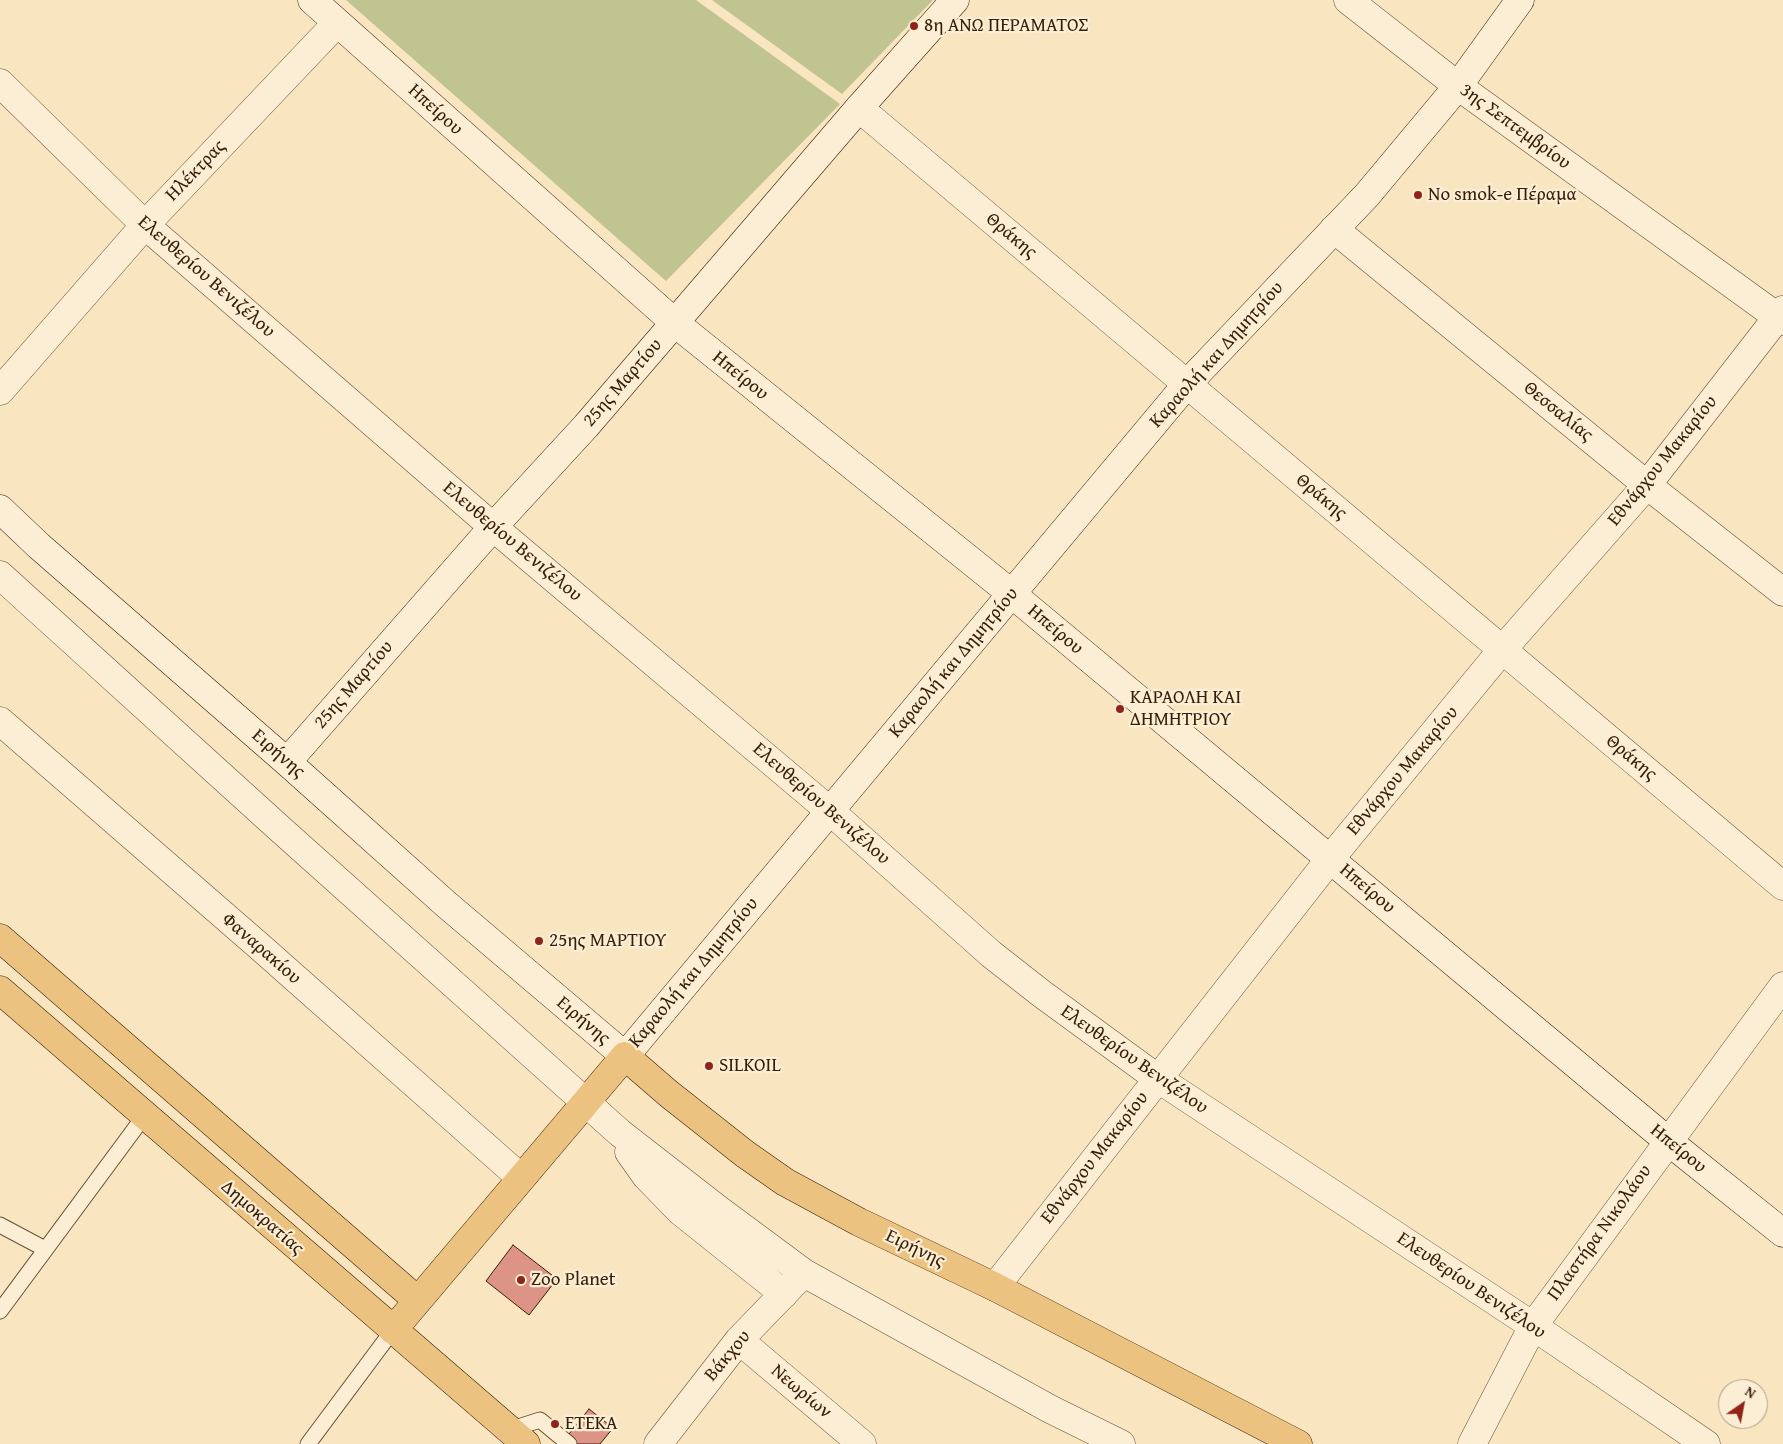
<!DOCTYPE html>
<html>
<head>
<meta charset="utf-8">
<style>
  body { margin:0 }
  #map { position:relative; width:1783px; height:1444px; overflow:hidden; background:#f9e5bf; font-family:"Gentium Book Plus",serif }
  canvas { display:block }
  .north { position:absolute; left:1718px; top:1379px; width:50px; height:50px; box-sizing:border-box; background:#fbeed5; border:1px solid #ad9b83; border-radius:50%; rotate:33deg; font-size:14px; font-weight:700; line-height:20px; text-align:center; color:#371e08 }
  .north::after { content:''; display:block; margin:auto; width:18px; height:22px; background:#8f2418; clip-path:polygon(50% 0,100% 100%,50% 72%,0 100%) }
</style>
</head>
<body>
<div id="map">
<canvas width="1783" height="1444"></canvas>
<div class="north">N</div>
</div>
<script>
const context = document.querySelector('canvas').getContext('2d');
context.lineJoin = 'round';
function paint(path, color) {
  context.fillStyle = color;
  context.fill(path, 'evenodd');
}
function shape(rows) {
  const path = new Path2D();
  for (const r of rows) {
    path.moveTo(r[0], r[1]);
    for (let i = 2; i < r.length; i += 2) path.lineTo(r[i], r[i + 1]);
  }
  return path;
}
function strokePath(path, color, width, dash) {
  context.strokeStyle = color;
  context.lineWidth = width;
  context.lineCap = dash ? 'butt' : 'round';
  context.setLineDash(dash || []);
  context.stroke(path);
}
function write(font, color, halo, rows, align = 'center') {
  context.font = font + ' "Gentium Book Plus",serif';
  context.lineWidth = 4.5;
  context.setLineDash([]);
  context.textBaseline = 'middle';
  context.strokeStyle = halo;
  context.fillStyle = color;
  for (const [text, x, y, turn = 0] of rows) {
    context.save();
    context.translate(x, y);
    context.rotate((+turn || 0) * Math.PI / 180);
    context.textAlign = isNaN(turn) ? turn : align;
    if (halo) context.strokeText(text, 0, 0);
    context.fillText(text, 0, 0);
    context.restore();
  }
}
paint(shape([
  [346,0,696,0,840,104,666,281],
  [712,0,933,0,842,94]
]), '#bfc491');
const building = shape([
  [513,1245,557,1279,529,1315,486,1281,513,1245],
  [589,1409,613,1428,600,1444,561,1444,589,1409]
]);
paint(building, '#dd9385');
strokePath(building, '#371e08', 1);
const lane = shape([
  [0,1225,45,1249],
  [0,1311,145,1115],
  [509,1430,540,1420,569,1444],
  [308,1444,393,1330]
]);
const street = shape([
  [1348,0,1458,86,1783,321],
  [0,83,145,225,493,527,830,811,991,954,1042,994,1157,1078,1533,1326,1706,1444],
  [859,108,1783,886],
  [1334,229,1647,485,1783,592],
  [0,391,145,225,337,23],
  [0,575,279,828,620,1133,719,1210,804,1273,1050,1409,1121,1444],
  [0,721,259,946,521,1178],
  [629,1152,646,1176,680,1211,784,1294],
  [995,1287,1330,859,1502,650,1647,485,1783,310],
  [739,1340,862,1444],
  [658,1444,739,1340,796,1281],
  [1472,1444,1533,1326,1783,986]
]);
const secondary = shape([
  [312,0,675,323,1012,594,1668,1141,1783,1233],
  [0,509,39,546,287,762,447,905,625,1056,1187,384,1367,195,1458,86,1520,0],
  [287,762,493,527,586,426,859,108,955,0]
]);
const primary = shape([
  [0,938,417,1300],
  [0,990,526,1444],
  [393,1330,625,1056,669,1094,745,1154,785,1182,859,1222,995,1287,1298,1444]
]);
strokePath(lane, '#685036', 17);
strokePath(street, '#685036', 29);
strokePath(secondary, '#371e08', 29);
strokePath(primary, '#371e08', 29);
strokePath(lane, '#fbeed5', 15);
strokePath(street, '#fbeed5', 28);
strokePath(secondary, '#fbeed5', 28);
strokePath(primary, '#ecc280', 28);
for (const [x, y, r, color] of [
  [914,26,5,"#8f2418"],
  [1418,195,5,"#8f2418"],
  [1120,709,5,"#8f2418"],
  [539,941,5,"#8f2418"],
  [709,1066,5,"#8f2418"],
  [521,1280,5,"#8f2418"],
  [555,1424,5,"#8f2418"]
]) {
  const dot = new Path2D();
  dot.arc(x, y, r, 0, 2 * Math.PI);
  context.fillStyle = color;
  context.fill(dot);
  strokePath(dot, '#fbeed5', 2);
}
write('19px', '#371e08', '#fbeed5', [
  ["8η ΑΝΩ ΠΕΡΑΜΑΤΟΣ",924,26],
  ["No smok-e Πέραμα",1428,195],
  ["ΚΑΡΑΟΛΗ ΚΑΙ",1130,698],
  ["ΔΗΜΗΤΡΙΟΥ",1130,720],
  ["25ης ΜΑΡΤΙΟΥ",549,941],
  ["SILKOIL",719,1066],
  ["Zoo Planet",531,1280],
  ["ΕΤΕΚΑ",565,1424]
], 'left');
write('19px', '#371e08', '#fbeed5', [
  ["Ηπείρου",435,110,42],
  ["3ης Σεπτεμβρίου",1515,127,36],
  ["Ηλέκτρας",196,171,-46],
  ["Θράκης",1011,236,40],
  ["Ελευθερίου Βενιζέλου",206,277,41],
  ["Καραολή και Δημητρίου",1217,355,-48],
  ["Ηπείρου",740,376,39],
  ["25ης Μαρτίου",623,383,-49],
  ["Θεσσαλίας",1558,412,39],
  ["Εθνάρχου Μακαρίου",1663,461,-51],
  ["Θράκης",1321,497,40],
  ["Ελευθερίου Βενιζέλου",512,542,40],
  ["Ηπείρου",1055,630,40],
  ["Καραολή και Δημητρίου",954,663,-50],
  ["25ης Μαρτίου",354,685,-49],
  ["Ειρήνης",278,754,41],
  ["Θράκης",1631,758,40],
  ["Εθνάρχου Μακαρίου",1403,771,-50],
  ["Ελευθερίου Βενιζέλου",821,804,41],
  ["Ηπείρου",1367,889,40],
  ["Φαναρακίου",261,949,41],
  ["Καραολή και Δημητρίου",694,973,-50],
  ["Ειρήνης",583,1021,40],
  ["Ελευθερίου Βενιζέλου",1134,1060,35],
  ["Ηπείρου",1678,1149,39],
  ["Εθνάρχου Μακαρίου",1095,1158,-52],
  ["Δημοκρατίας",262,1218,41],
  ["Πλαστήρα Νικολάου",1600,1233,-54],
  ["Ειρήνης",915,1249,26],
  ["Ελευθερίου Βενιζέλου",1471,1286,34],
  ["Βάκχου",728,1356,-50],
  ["Νεωρίων",801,1392,40]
]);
</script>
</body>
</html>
